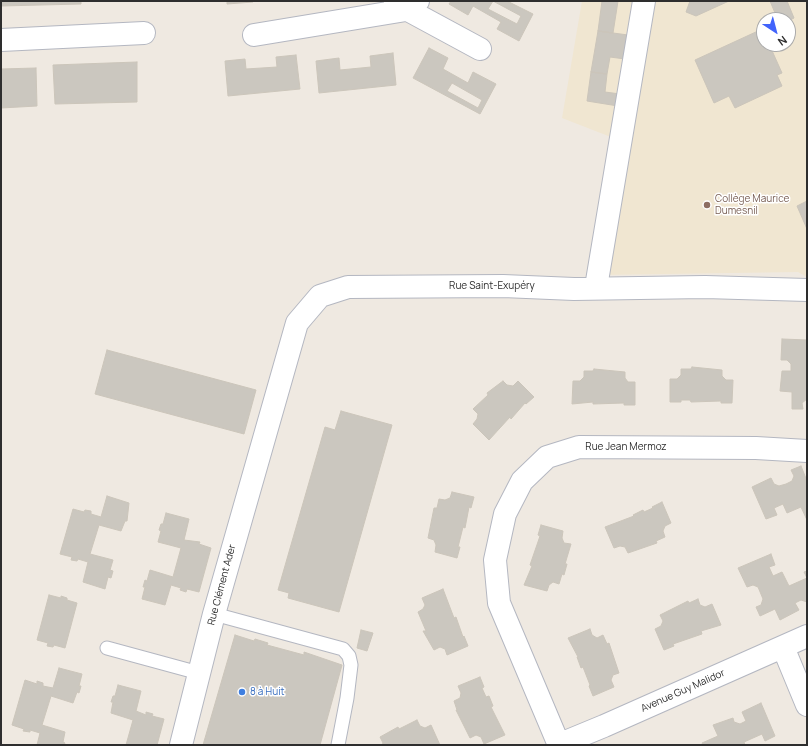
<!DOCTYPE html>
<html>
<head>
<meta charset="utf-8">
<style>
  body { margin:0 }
  #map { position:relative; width:808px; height:746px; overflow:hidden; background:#efe9e1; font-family:Manrope,sans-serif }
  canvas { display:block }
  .frame { position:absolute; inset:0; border:2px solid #2e2e2e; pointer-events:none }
  .north { position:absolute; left:756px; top:12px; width:40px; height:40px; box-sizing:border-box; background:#fff; border:1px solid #ababab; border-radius:50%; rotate:144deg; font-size:11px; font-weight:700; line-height:16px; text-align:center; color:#2e2e2e }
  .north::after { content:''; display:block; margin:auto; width:14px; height:18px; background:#4264fb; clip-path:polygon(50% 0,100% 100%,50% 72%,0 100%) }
</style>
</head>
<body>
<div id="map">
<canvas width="808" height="746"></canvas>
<div class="frame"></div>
<div class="north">N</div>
</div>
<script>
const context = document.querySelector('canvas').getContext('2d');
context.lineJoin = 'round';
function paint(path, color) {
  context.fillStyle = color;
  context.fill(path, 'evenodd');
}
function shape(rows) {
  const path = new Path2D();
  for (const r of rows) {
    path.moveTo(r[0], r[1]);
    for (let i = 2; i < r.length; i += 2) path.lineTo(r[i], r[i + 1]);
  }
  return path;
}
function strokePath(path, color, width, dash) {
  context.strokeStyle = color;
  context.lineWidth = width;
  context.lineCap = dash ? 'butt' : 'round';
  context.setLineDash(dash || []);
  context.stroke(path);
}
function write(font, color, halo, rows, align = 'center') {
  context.font = font + ' Manrope,sans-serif';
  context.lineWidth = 3;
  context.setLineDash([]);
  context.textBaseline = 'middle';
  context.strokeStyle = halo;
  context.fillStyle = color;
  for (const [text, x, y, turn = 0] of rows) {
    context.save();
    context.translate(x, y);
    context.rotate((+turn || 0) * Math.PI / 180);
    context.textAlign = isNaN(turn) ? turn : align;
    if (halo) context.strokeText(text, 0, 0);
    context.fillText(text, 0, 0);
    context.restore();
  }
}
paint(shape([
  [582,1,807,1,807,277,798,272,598,275,616,139,562,118],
  [764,20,788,20,788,44,764,44]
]), '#f0e6d1');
const building = shape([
  [1,1,81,1,81,4,1,6,1,1],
  [227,1,253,1,253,2,227,4,227,1],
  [451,1,507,1,533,14,519,41,497,29,501,22,473,6,468,15,449,4,451,1],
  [493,1,521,16,517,24,488,9,493,1],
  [602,1,618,1,613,33,598,31,602,1],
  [690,1,729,1,696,16,686,12,690,1],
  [770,1,787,1,794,18,788,21,778,20,770,1],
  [598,31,628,35,625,59,610,57,607,74,591,72,598,31],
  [758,31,764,44,769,44,782,73,777,75,782,86,735,108,729,96,714,103,695,60,758,31],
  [429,48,448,58,443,69,468,83,473,72,496,84,480,114,413,78,429,48],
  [452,83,482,100,478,108,447,91,452,83],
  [393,53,396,85,319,93,316,61,339,58,340,70,371,67,370,56,393,53],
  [296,55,300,89,228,96,225,61,245,59,246,69,277,67,276,57,296,55],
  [137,62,137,102,55,104,53,65,137,62],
  [36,68,37,106,1,108,1,69,36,68],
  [591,72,607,74,605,92,620,94,618,106,587,101,591,72],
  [807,201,807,229,797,206,807,201],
  [782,339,807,340,807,399,802,403,803,409,792,409,792,392,780,391,782,371,791,371,791,364,787,360,781,360,782,339],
  [107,350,256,390,244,434,95,394,107,350],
  [692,367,722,370,722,376,726,380,733,380,732,403,721,403,721,401,691,402,690,400,681,400,681,402,670,402,670,379,677,379,681,375,681,369,691,369,692,367],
  [594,369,625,372,625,378,628,382,635,382,635,405,624,405,624,403,593,404,593,402,572,404,573,381,580,381,584,377,584,371,593,371,594,369],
  [503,381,507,385,513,386,518,381,534,397,526,404,525,403,511,419,510,417,489,440,473,424,477,419,478,414,473,409,488,395,487,393,503,381],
  [341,411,392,425,339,612,288,598,289,593,278,590,325,427,335,430,341,411],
  [801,466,807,481,807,520,801,507,787,513,783,504,774,508,777,515,766,519,752,487,771,478,774,484,779,486,786,484,792,481,794,476,791,470,801,466],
  [452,492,474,497,471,508,469,507,465,528,463,527,458,547,460,547,457,558,435,552,436,545,434,540,428,538,434,508,437,508,439,499,445,500,450,498,452,492],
  [107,496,129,503,127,521,125,521,121,531,99,525,90,554,113,560,110,570,113,571,111,578,108,577,105,589,83,582,88,562,78,559,77,561,71,560,72,557,60,554,73,509,84,512,85,510,91,511,91,514,101,517,107,496],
  [662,502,671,523,665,526,663,531,665,537,656,541,657,543,628,553,625,547,620,546,614,548,605,527,634,516,633,515,643,510,644,512,653,508,652,507,662,502],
  [166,513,189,519,184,540,200,542,199,544,211,548,199,592,187,589,186,592,180,590,181,588,171,585,165,605,142,599,145,587,143,587,145,580,147,581,150,570,173,577,181,548,158,542,161,531,159,530,161,524,163,524,166,513],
  [541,525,563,531,562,538,564,543,571,544,565,564,567,564,564,575,562,574,559,584,553,582,549,585,547,591,524,585,532,566,530,565,540,536,538,535,541,525],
  [771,554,775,565,769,567,773,576,782,572,789,586,807,578,804,572,807,571,807,602,801,600,795,603,799,610,780,620,775,609,760,616,756,607,761,605,763,599,758,587,753,585,747,587,738,568,771,554],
  [443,589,454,618,456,617,463,637,464,636,468,646,447,655,445,649,440,647,434,650,423,631,426,631,418,612,423,609,425,605,422,598,443,589],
  [49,595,61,598,61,596,67,598,67,600,77,603,65,648,54,645,53,647,47,646,48,643,37,640,49,595],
  [698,599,700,605,705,607,712,604,721,625,701,631,702,634,673,644,674,646,664,650,655,629,661,626,663,621,660,615,688,601,689,603,698,599],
  [590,629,592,635,597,638,603,635,607,644,609,643,619,673,613,675,611,680,614,687,593,696,589,686,590,685,583,667,581,668,577,657,578,657,568,638,590,629],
  [361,630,373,633,367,651,357,648,361,630],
  [235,635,254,641,255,639,268,643,267,645,304,655,304,652,342,665,320,745,203,745,235,635],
  [59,668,82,674,79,686,81,686,79,693,77,692,73,703,51,696,42,725,65,732,63,742,65,743,64,745,37,745,40,733,30,730,30,732,23,731,24,729,12,725,25,680,37,684,37,681,43,683,43,686,53,688,59,668],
  [480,677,484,687,482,688,486,697,489,696,493,706,491,707,505,735,484,744,481,737,476,735,470,738,456,710,457,710,454,701,460,698,461,693,458,686,480,677],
  [118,685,141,691,136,711,146,715,146,712,153,714,152,716,164,719,157,745,126,745,133,720,111,713,113,702,111,702,113,696,115,696,118,685],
  [761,703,775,736,765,741,762,734,744,742,745,745,703,745,702,743,718,736,713,725,733,718,734,722,740,724,746,721,742,712,761,703],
  [417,720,420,726,425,728,431,725,440,745,382,745,383,743,380,737,398,727,399,729,417,720]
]);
paint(building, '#cbc7bf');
strokePath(building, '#cbc5ba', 1);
const service = shape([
  [214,614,343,649,349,656,351,665,347,698,338,745],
  [107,648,199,673]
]);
const minor = shape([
  [395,3,480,49],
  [254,35,406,10,418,1],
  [1,40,144,33],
  [596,287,644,1],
  [783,647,807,705],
  [181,745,214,614,297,323,320,296,348,287,503,286,574,289,705,287,807,290],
  [558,745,604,726,807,636],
  [559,745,499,603,495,560,505,514,522,481,547,457,579,447,756,448,807,451]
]);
strokePath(service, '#b4b7c1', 15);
strokePath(minor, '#b4b7c1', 24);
strokePath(service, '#fff', 13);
strokePath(minor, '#fff', 22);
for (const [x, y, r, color] of [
  [707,205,4,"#8d6e63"],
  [242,692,4,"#3f7fe0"]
]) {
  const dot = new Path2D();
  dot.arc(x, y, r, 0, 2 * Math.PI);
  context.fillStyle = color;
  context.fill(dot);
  strokePath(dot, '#fff', 1.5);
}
write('10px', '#785e54', '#fff', [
  ["Collège Maurice",715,199],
  ["Dumesnil",715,211]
], 'left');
write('10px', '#2e2e2e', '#fff', [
  ["Rue Saint-Exupéry",492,286],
  ["Rue Jean Mermoz",626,447],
  ["Rue Clément Ader",222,585,-75],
  ["Avenue Guy Malidor",683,691,-24]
]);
write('10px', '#366cbe', '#fff', [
  ["8 à Huit",250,692]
], 'left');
</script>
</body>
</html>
